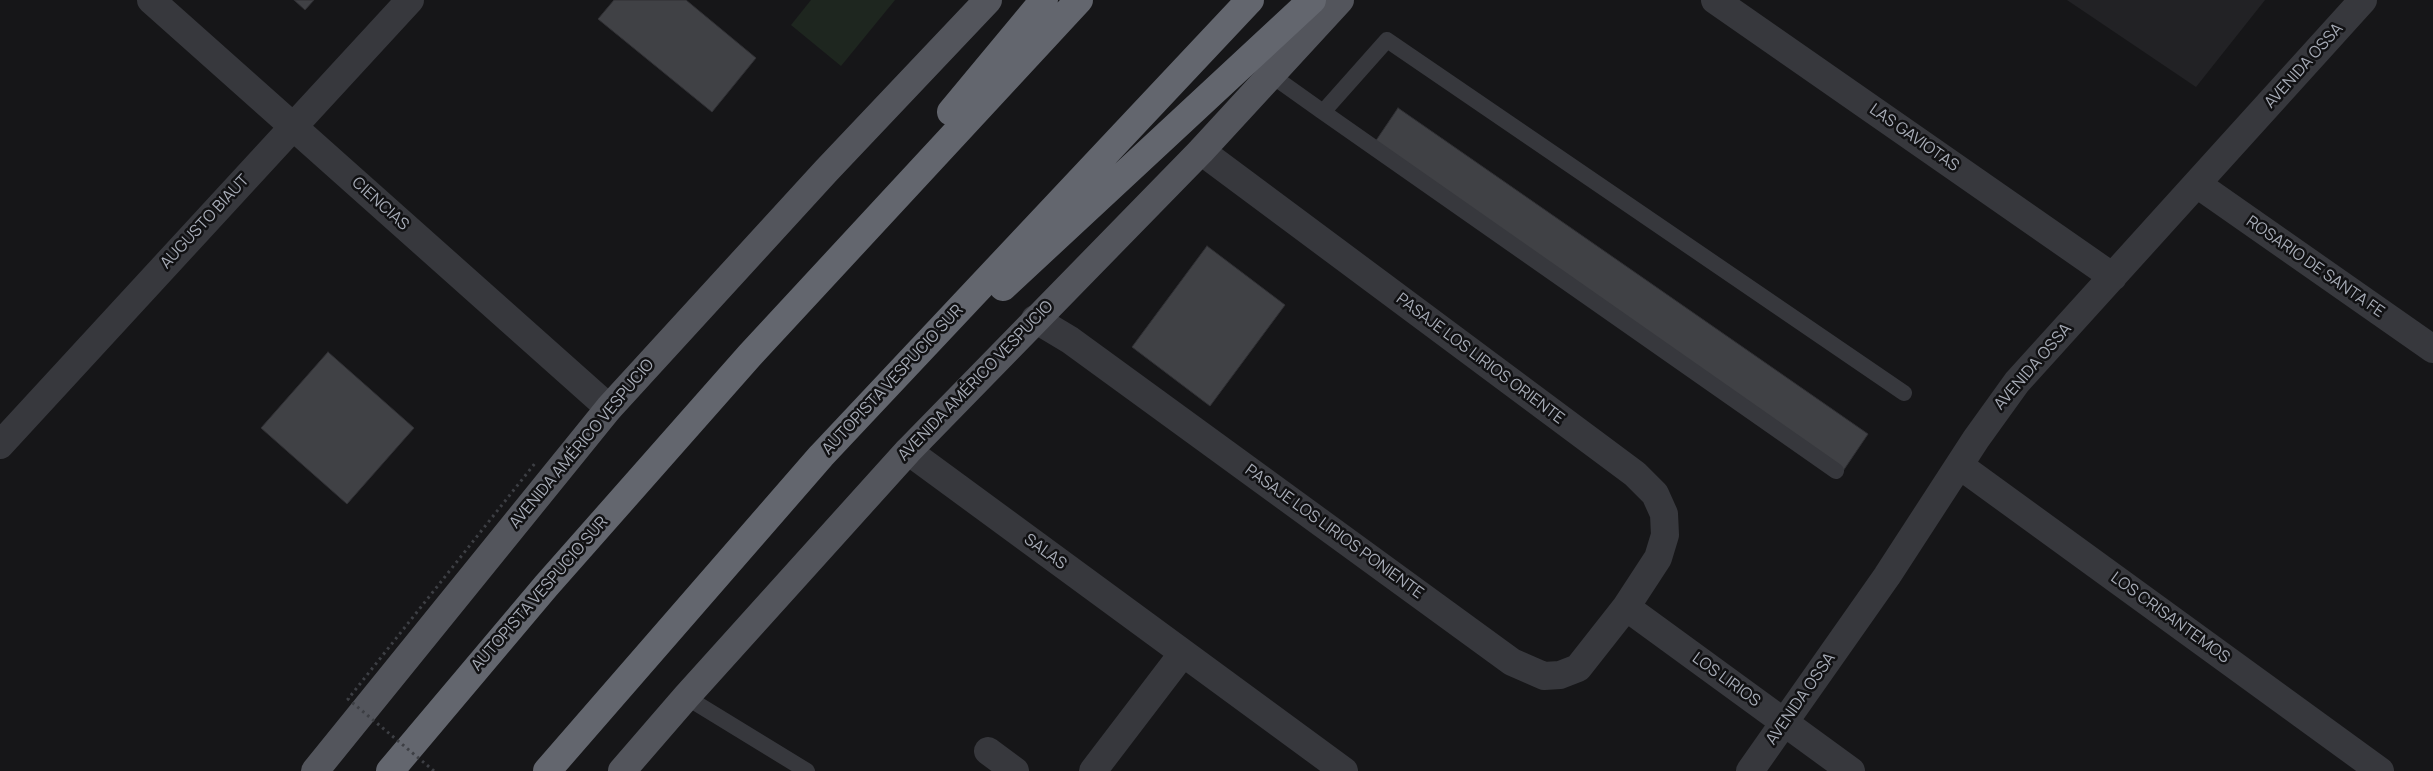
<!DOCTYPE html>
<html>
<head>
<meta charset="utf-8">
<style>
  body { margin:0 }
  canvas { display:block; background:#161618 }
</style>
</head>
<body>
<canvas width="2433" height="771"></canvas>
<script>
const context = document.querySelector('canvas').getContext('2d');
context.lineJoin = 'round';
function paint(path, color) {
  context.fillStyle = color;
  context.fill(path, 'evenodd');
}
function shape(rows) {
  const path = new Path2D();
  for (const r of rows) {
    path.moveTo(r[0], r[1]);
    for (let i = 2; i < r.length; i += 2) path.lineTo(r[i], r[i + 1]);
  }
  return path;
}
function strokePath(path, color, width, dash) {
  context.strokeStyle = color;
  context.lineWidth = width;
  context.lineCap = dash ? 'butt' : 'round';
  context.setLineDash(dash || []);
  context.stroke(path);
}
function write(font, color, halo, rows, align = 'center') {
  context.font = font + ' Manrope,sans-serif';
  context.lineWidth = 5;
  context.setLineDash([]);
  context.textBaseline = 'middle';
  context.strokeStyle = halo;
  context.fillStyle = color;
  for (const [text, x, y, turn = 0] of rows) {
    context.save();
    context.translate(x, y);
    context.rotate((+turn || 0) * Math.PI / 180);
    context.textAlign = isNaN(turn) ? turn : align;
    if (halo) context.strokeText(text, 0, 0);
    context.fillText(text, 0, 0);
    context.restore();
  }
}
paint(shape([
  [2067,0,2265,0,2196,87]
]), '#222225');
paint(shape([
  [811,0,895,0,841,66,791,25]
]), '#1e261f');
const building = shape([
  [294,0,314,0,305,10,294,0],
  [614,0,686,0,756,58,712,112,598,19,614,0],
  [1398,108,1868,434,1843,471,1373,145,1398,108],
  [1207,246,1285,305,1210,406,1132,347,1207,246],
  [328,352,414,428,347,504,261,428,328,352]
]);
paint(building, '#404145');
strokePath(building, '#303034', 1);
strokePath(shape([
  [1271,75,1323,112],
  [1836,471,1323,112,1387,40,1904,393],
  [686,697,807,771]
]), '#37383d', 16);
strokePath(shape([
  [151,0,609,408],
  [1715,0,2113,277],
  [2197,184,2433,349],
  [1035,319,1070,340,1512,662,1544,676,1560,675,1578,668,1626,607,1658,558,1665,535,1664,514,1655,494,1635,474,1201,151],
  [0,445,410,0],
  [908,451,1344,771],
  [1959,465,2380,771],
  [1626,607,1851,771],
  [988,751,1015,771],
  [1093,771,1183,653],
  [1750,771,1887,576,1976,439,2017,382,2363,0]
]), '#37383d', 28);
strokePath(shape([
  [315,771,609,408,826,171,988,0],
  [622,771,686,697,908,451,1201,151,1340,0]
]), '#53555c', 28);
strokePath(shape([
  [951,112,1044,0],
  [1003,287,1312,0],
  [390,771,546,586,750,355,1079,0],
  [547,771,821,456,1250,0]
]), '#63666e', 28);
strokePath(shape([
  [434,771,348,699,536,462]
]), '#3d3f44', 3, [2.5, 4]);
write('16px', '#a8adb8', '#111113', [
  ["AVENIDA OSSA",2304,66,-48],
  ["LAS GAVIOTAS",1914,138,35],
  ["CIENCIAS",380,204,42],
  ["AUGUSTO BIAUT",205,222,-47],
  ["ROSARIO DE SANTA FE",2315,267,35],
  ["PASAJE LOS LIRIOS ORIENTE",1480,359,37],
  ["AVENIDA OSSA",2033,367,-49],
  ["AUTOPISTA VESPUCIO SUR",893,380,-47],
  ["AVENIDA AMÉRICO VESPUCIO",976,381,-46],
  ["AVENIDA AMÉRICO VESPUCIO",582,444,-50],
  ["PASAJE LOS LIRIOS PONIENTE",1334,532,36],
  ["SALAS",1045,552,36],
  ["AUTOPISTA VESPUCIO SUR",540,594,-49],
  ["LOS CRISANTEMOS",2170,618,36],
  ["LOS LIRIOS",1726,680,36],
  ["AVENIDA OSSA",1801,699,-55]
]);
</script>
</body>
</html>
